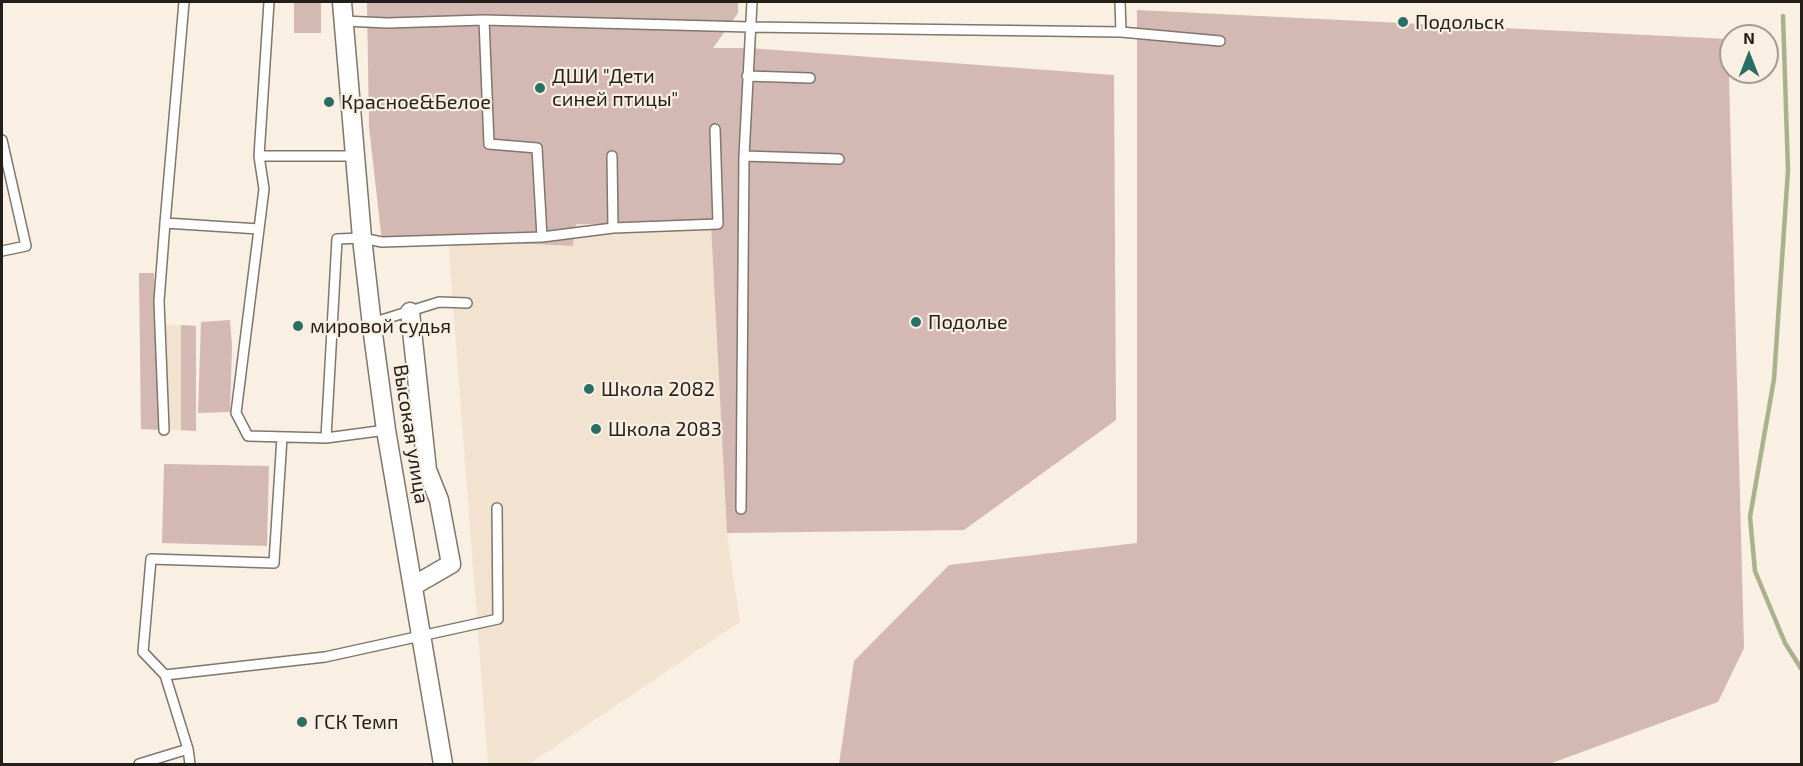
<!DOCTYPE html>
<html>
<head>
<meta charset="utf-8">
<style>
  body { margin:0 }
  #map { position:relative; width:1803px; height:766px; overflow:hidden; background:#f9efe2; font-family:"Exo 2",sans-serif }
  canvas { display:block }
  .frame { position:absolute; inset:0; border:3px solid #221e1a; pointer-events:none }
  .north { position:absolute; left:1719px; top:24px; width:60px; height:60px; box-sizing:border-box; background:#f9efe2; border:2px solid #a39b92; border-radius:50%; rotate:0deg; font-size:16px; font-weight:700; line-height:24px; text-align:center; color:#221e1a }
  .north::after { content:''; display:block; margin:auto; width:21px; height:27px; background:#286f66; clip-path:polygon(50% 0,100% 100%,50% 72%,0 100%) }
</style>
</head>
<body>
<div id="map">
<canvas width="1803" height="766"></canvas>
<div class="frame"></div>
<div class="north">N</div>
</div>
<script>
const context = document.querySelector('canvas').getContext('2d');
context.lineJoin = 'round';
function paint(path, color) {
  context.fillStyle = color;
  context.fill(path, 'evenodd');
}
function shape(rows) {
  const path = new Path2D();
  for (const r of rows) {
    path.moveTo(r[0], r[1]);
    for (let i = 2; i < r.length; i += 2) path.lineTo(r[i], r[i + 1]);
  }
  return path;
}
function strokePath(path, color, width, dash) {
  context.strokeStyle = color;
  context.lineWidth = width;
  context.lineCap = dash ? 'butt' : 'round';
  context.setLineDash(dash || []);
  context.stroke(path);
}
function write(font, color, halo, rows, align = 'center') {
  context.font = font + ' "Exo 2",sans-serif';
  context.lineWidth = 4.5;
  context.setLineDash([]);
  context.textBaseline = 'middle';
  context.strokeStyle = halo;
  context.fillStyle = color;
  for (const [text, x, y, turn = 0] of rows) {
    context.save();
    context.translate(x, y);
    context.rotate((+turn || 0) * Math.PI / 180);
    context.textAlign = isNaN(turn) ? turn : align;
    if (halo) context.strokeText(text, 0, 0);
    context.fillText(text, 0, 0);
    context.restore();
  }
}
paint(shape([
  [576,224,711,224,727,533,740,622,529,764,488,764,448,240,573,246],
  [139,273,154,273,156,324,196,326,196,431,141,429]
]), '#f2e3d0');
paint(shape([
  [294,2,321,2,321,33,294,33],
  [367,2,738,2,738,13,713,48,749,48,1114,75,1116,420,964,530,727,533,711,225,576,224,573,246,448,240,382,242,369,127],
  [1137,10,1728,39,1744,648,1718,702,1549,764,839,764,854,661,949,565,1137,543],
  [139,273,154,273,161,430,141,429],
  [230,320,232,346,230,412,198,413,201,322],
  [181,325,196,326,196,431,181,430],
  [164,464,269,466,267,546,162,543]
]), '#d4b8b3');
strokePath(shape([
  [1783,16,1788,170,1774,379,1750,517,1755,571,1785,643,1802,670]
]), '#aab28d', 4.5);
const service = shape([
  [184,2,165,223,259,229,236,413,248,436,326,438,337,239,362,238,382,242,542,237,613,228,718,224,715,129],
  [1120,2,1121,32],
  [484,20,750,27,1121,32,1220,41],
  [343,21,388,23,484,20,489,144,537,148,542,237],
  [747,76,810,78],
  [2,140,26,246,2,251],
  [259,156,355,156],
  [612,156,613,228],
  [744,156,839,159],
  [259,229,264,189,259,156,269,2],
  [372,323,439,302,467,303],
  [164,430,159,301,165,223],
  [282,437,274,563,151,559,143,652,165,675,325,657,498,619,497,508],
  [326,438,386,430],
  [741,509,744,156,752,2],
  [188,749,190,764],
  [139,764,188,749,165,675]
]);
const minor = shape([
  [342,2,362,238,373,334,386,430,443,764],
  [410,312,427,470,439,500,451,564,413,586]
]);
strokePath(service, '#7f766c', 12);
strokePath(minor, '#7f766c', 21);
strokePath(service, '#fff', 9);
strokePath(minor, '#fff', 18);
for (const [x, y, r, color] of [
  [1403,22,6,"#286f66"],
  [540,88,6,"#286f66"],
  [329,102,6,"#286f66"],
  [916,322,6,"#286f66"],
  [298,326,6,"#286f66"],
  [589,389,6,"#286f66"],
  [596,429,6,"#286f66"],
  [302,722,6,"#286f66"]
]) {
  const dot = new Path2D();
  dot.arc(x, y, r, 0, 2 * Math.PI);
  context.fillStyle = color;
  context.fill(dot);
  strokePath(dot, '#f9efe2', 2);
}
write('20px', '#221e1a', '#f9efe2', [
  ["Подольск",1415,22],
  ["ДШИ \"Дети",552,76],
  ["синей птицы\"",552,99],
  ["Красное&Белое",341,102],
  ["Подолье",928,322],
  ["мировой судья",310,326],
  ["Школа 2082",601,389],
  ["Школа 2083",608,429],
  ["ГСК Темп",314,722]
], 'left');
write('20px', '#221e1a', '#f9efe2', [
  ["Высокая улица",411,434,81]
]);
</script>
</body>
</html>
